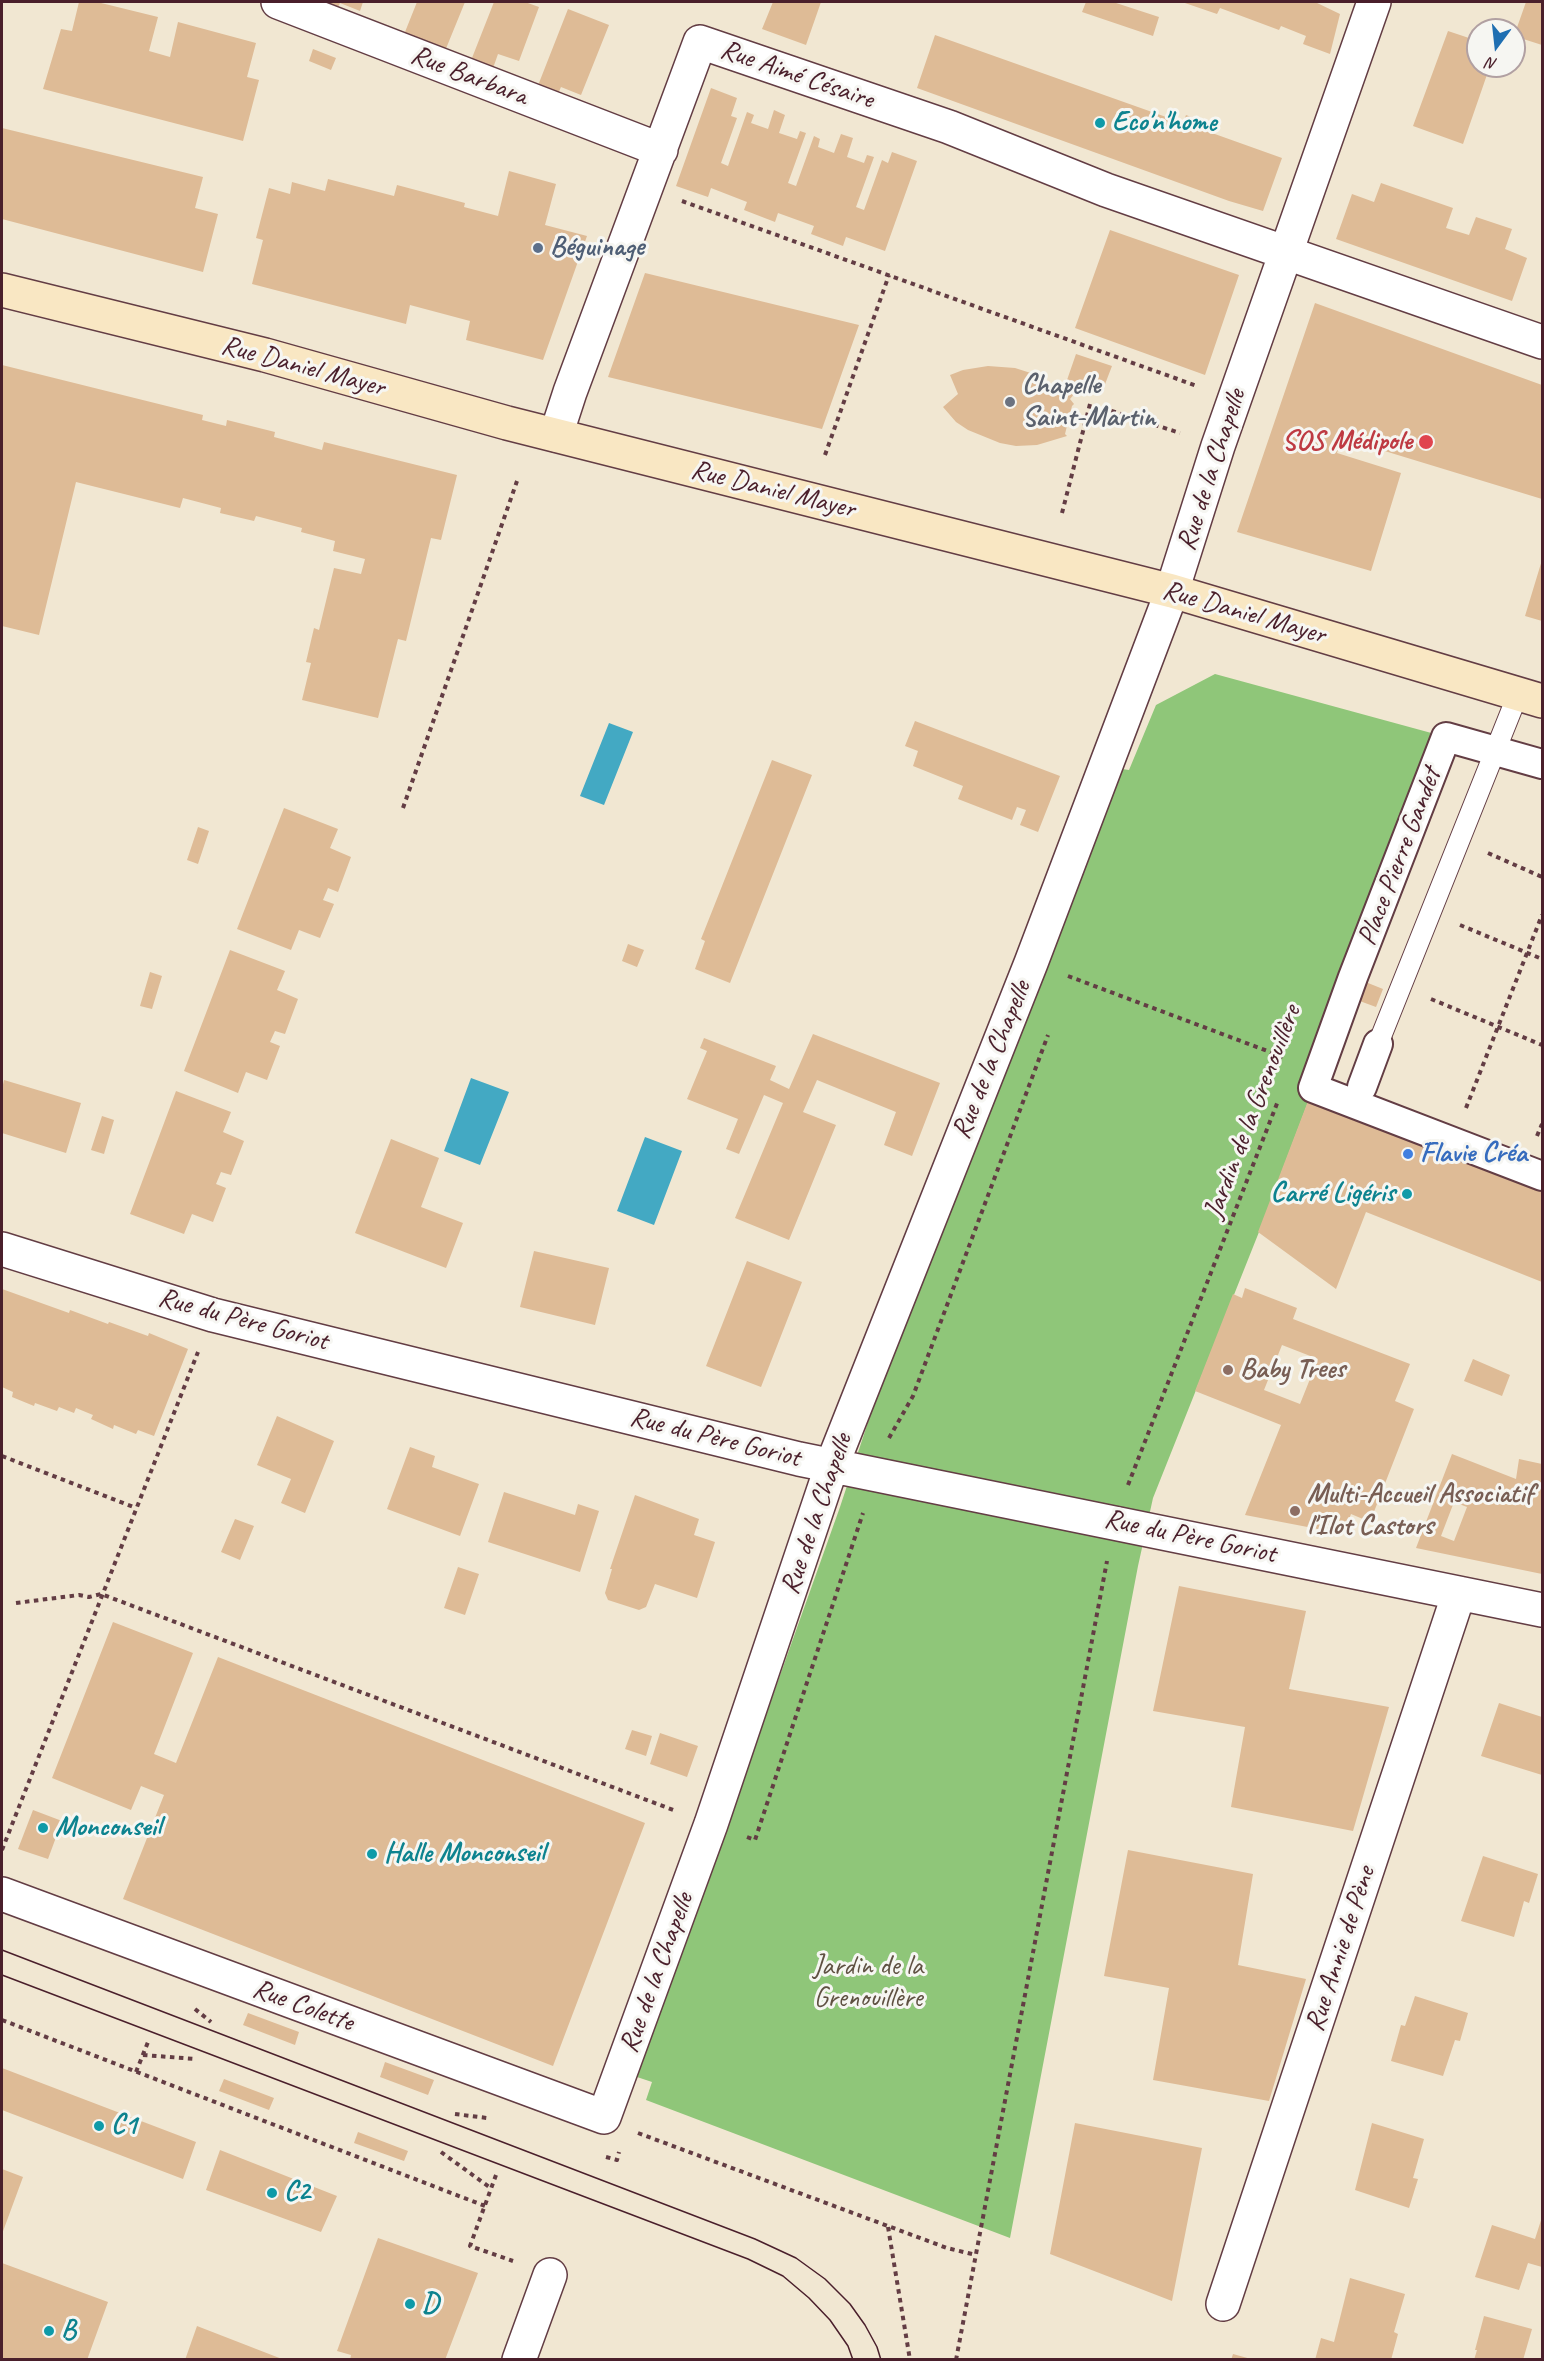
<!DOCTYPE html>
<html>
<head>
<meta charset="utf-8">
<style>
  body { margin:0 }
  #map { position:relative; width:1544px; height:2361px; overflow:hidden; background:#f1e7d2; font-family:Caveat,sans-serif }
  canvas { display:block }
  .frame { position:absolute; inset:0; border:3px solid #4a1f2b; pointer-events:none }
  .north { position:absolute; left:1466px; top:18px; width:60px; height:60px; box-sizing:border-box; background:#f6f6f2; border:2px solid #b1a0a2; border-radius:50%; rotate:195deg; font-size:16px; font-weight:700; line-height:24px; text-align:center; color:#4a1f2b }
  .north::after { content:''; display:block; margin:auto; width:21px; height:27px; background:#1f6fb2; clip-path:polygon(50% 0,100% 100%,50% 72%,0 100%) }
</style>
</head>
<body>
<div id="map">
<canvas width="1544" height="2361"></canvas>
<div class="frame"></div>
<div class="north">N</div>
</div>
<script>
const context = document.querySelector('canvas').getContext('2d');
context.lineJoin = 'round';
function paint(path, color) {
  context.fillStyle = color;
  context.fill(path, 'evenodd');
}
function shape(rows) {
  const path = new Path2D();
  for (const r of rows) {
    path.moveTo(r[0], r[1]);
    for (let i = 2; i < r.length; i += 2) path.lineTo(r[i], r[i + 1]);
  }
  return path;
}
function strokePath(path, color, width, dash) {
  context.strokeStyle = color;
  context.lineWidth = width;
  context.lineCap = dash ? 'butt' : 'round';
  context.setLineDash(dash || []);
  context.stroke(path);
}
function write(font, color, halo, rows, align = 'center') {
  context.font = font + ' Caveat,sans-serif';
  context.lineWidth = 6;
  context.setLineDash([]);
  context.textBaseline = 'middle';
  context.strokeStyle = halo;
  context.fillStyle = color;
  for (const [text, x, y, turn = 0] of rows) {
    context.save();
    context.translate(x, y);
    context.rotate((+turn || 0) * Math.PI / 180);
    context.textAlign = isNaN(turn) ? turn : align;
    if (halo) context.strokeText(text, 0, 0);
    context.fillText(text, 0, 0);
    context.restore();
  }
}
paint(shape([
  [1215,674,1446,737,1259,1232,1153,1498,1138,1566,1010,2238,646,2100,652,2082,637,2077,840,1507,873,1407,1122,769,1129,770,1156,705]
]), '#8fc679');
paint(shape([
  [609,723,633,732,604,805,580,796],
  [471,1078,509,1092,480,1165,444,1151],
  [645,1137,682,1151,654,1225,617,1211]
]), '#43a9c3');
paint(shape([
  [79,2,97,2,158,17,149,51,170,57,178,22,256,43,247,77,259,80,243,141,43,89,61,29,72,31],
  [316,2,363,2,360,11,340,3,336,12],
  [417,2,465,2,445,51,403,37],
  [494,2,525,2,539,7,519,61,498,54,492,71,470,63],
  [773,2,821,2,806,45,762,29],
  [1086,2,1113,2,1159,17,1153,36,1082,12],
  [1182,2,1315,2,1340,14,1330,54,1303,44,1306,36,1281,26,1279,30,1220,8,1217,14],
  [1526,2,1542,2,1542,45,1514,36],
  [568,9,609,25,581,95,561,87,557,96,537,88],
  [1448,31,1478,41,1478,66,1490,66,1463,144,1413,126],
  [935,35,1183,123,1186,115,1215,126,1212,133,1282,158,1263,211,1229,201,917,88],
  [313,49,336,58,331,70,309,61],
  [711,88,737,98,731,116,737,118,721,163,728,166,747,112,754,115,751,123,768,129,774,110,785,115,779,133,797,139,800,131,806,133,788,183,796,186,814,136,820,139,818,147,834,153,841,134,853,138,847,157,864,163,867,155,874,157,856,207,864,210,882,160,888,163,892,152,917,161,885,251,846,237,843,246,811,234,814,226,778,213,775,222,744,210,747,202,711,188,708,197,676,186],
  [2,128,203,177,195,208,218,214,203,272,2,219],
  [509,171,556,184,545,225,587,236,543,360,466,340,470,321,410,305,406,324,252,284,263,240,256,238,269,188,290,194,292,182,325,191,328,179,394,196,397,185,465,203,464,207,498,216],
  [1381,183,1453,208,1446,228,1469,235,1476,217,1512,229,1505,249,1527,258,1512,301,1336,239,1352,194,1374,202],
  [1110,230,1239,275,1205,375,1075,328],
  [645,273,859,325,822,429,608,377],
  [1315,303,1542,385,1542,499,1342,438,1337,453,1401,473,1371,571,1237,532],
  [1076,354,1112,366,1102,392,1082,385,1070,399,1074,404,1072,406,1065,434,1067,436,1037,445,1016,446,1000,443,968,430,956,422,943,407,958,394,950,375,963,370,988,366,1015,368,1037,375,1058,389,1067,380],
  [2,365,203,415,202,420,226,426,227,420,275,432,274,437,322,450,324,442,457,475,441,540,431,538,406,641,398,639,378,718,302,700,311,663,306,662,314,628,319,630,334,568,361,574,365,559,333,551,335,541,301,532,302,528,256,516,254,521,220,513,221,508,183,498,180,508,76,482,39,635,2,626],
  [1542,560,1542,621,1525,616],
  [915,721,1060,776,1038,832,1020,825,1026,810,1017,807,1012,820,958,799,963,786,913,766,918,751,905,746],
  [772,760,812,775,730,983,695,969,705,941,701,939],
  [284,808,338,829,330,848,351,857,338,892,328,888,323,900,334,904,320,938,299,930,291,950,237,929],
  [198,827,209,831,198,864,187,860],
  [628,944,644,950,637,967,622,961],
  [230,950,285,971,277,990,298,999,285,1034,275,1031,270,1042,280,1046,267,1080,246,1072,238,1093,184,1071],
  [150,972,162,976,152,1009,140,1006],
  [1353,977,1383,989,1376,1007,1346,996],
  [813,1034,940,1083,912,1156,884,1145,896,1112,817,1080,803,1112,836,1125,789,1240,735,1218,783,1103,764,1095,739,1154,726,1149,738,1119,687,1099,707,1051,700,1048,704,1038,776,1066,770,1080,789,1089],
  [4,1080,81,1103,66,1153,2,1133,2,1089],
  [1313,1088,1542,1176,1542,1282,1366,1212,1336,1289,1258,1232],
  [176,1091,231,1112,223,1132,244,1141,231,1175,221,1172,216,1184,226,1188,213,1222,192,1214,184,1234,130,1214],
  [102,1116,114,1120,104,1154,91,1150],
  [391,1139,439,1158,421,1207,463,1223,446,1268,355,1233],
  [534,1251,609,1268,595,1325,520,1307],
  [747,1261,802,1282,761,1387,706,1366],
  [1245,1288,1297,1308,1293,1319,1410,1364,1395,1401,1414,1409,1370,1522,1351,1514,1344,1534,1245,1515,1281,1425,1195,1391,1233,1294,1242,1298],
  [1282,1345,1318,1359,1300,1404,1264,1390],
  [2,1289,69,1313,70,1310,108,1324,109,1322,148,1336,149,1333,188,1349,154,1436,138,1430,136,1434,114,1425,113,1429,91,1419,93,1415,76,1408,74,1413,59,1407,57,1411,35,1403,34,1406,12,1397,13,1392,2,1387],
  [1473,1359,1510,1375,1502,1396,1464,1381],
  [277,1416,334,1441,305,1513,281,1503,291,1479,257,1465],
  [410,1447,435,1456,432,1467,479,1484,460,1536,387,1509],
  [1452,1454,1516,1479,1519,1459,1542,1464,1542,1574,1416,1548],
  [1454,1502,1467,1507,1454,1541,1441,1536],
  [504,1492,575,1515,578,1504,599,1511,580,1572,488,1542],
  [635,1495,699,1519,694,1535,715,1542,697,1598,655,1584,646,1607,639,1610,608,1600,605,1593,612,1569,610,1569],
  [235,1519,254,1526,240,1560,221,1552],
  [458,1567,479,1574,465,1615,444,1608],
  [1179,1586,1306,1611,1289,1689,1389,1707,1353,1831,1231,1807,1245,1727,1153,1711],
  [113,1622,193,1653,154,1754,176,1763,218,1657,645,1823,553,2066,123,1899,164,1795,141,1786,131,1810,52,1778],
  [1499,1703,1542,1717,1542,1775,1481,1756],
  [632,1730,652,1736,646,1756,625,1749],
  [660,1733,698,1746,687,1777,650,1764],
  [33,1810,62,1821,48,1859,18,1849],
  [1128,1850,1253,1874,1238,1965,1306,1979,1269,2101,1153,2080,1169,1988,1104,1976],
  [1483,1856,1538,1874,1529,1903,1524,1901,1514,1937,1461,1921],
  [1415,1996,1468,2013,1460,2041,1455,2040,1443,2076,1391,2061,1401,2025,1405,2026],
  [248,2013,299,2032,295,2045,243,2025],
  [385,2062,434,2080,428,2095,380,2077],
  [2,2068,196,2142,183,2179,2,2110],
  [224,2079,274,2098,269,2110,219,2091],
  [1075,2123,1202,2148,1172,2301,1050,2254],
  [1372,2123,1424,2139,1413,2178,1418,2179,1409,2208,1355,2190],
  [358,2132,408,2151,404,2161,354,2143],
  [220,2150,337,2196,321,2232,206,2190],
  [2,2169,23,2177,2,2234],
  [1542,2217,1542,2267,1528,2263,1519,2290,1475,2277,1492,2225,1535,2239],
  [378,2238,478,2273,445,2360,350,2360,351,2355,337,2351],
  [2,2263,108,2302,87,2360,2,2360],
  [1350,2278,1405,2294,1394,2332,1398,2334,1391,2360,1315,2360,1321,2338,1334,2342],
  [1484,2316,1532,2329,1523,2360,1474,2360,1477,2350,1475,2350],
  [197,2326,282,2359,282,2360,185,2360],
  [1233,2354,1251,2359,1250,2360,1231,2360]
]), '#debb96');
const service = shape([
  [1378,1044,1518,694]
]);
const pedestrian = shape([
  [1542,764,1446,737,1353,977,1313,1088,1542,1176],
  [1362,1087,1378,1044]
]);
const minor = shape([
  [278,2,661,150],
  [556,435,570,392,700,42,949,127,1106,190,1542,342],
  [2,1249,213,1315,799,1459,1542,1610],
  [2,1894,604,2117,711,1824,832,1465,1031,963,1172,591,1218,446,1374,2],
  [1223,2304,1459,1593],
  [519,2360,550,2275]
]);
const secondary = shape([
  [2,290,265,355,507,423,1172,591,1542,701]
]);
strokePath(service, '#633d44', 22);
strokePath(pedestrian, '#633d44', 32);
strokePath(minor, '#633d44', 36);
strokePath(secondary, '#633d44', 36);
strokePath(shape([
  [682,201,1197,386],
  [825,455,889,275],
  [1062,513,1090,404,1180,433],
  [403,808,517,481],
  [1488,853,1542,877],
  [1460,925,1542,959],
  [1068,976,1286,1058],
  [1431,999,1542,1045],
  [1466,1108,1542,915],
  [1537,1136,1542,1124],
  [889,1438,913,1396,1048,1035],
  [2,1456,136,1508],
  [1128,1485,1278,1101],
  [16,1603,79,1595,89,1597,101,1594,676,1811],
  [747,1837,755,1840,863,1513],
  [2,1850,198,1352],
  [195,2009,211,2022],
  [2,2020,485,2206],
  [143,2055,196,2059],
  [136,2072,148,2042],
  [455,2114,487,2118],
  [638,2133,947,2248,976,2255],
  [441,2152,492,2189],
  [606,2157,617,2160,619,2152],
  [496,2175,470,2246,513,2261],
  [888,2227,910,2360],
  [956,2360,1107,1561]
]), '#633d44', 4, [4.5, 4.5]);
strokePath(service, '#fff', 20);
strokePath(pedestrian, '#fff', 28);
strokePath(minor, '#fff', 33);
strokePath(secondary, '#f9e7c3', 33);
strokePath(shape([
  [2,1950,755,2239,796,2258,825,2279,850,2304,865,2325,877,2347,881,2360],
  [2,1975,748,2259,783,2276,809,2298,830,2320,848,2346,853,2360]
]), '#4a1f2b', 1.5);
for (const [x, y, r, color] of [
  [1100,123,6,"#0f9aa8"],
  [538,248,6,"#5c6f8a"],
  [1010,402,6,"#6b7280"],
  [1426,442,8,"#e0444e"],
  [1408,1154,6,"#3f7fe0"],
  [1407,1194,6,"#0f9aa8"],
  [1228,1370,6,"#8d6e63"],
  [1295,1511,6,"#8d6e63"],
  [43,1828,6,"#0f9aa8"],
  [372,1854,6,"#0f9aa8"],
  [99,2126,6,"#0f9aa8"],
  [272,2193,6,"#0f9aa8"],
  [410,2304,6,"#0f9aa8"],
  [49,2331,6,"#0f9aa8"]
]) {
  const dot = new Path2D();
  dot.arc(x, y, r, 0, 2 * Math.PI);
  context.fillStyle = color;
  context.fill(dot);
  strokePath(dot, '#f6f6f2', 2);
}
write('28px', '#4a1f2b', '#f6f6f2', [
  ["Rue Aimé Césaire",797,75,19],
  ["Rue Barbara",469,76,21],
  ["Rue Daniel Mayer",303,367,15],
  ["Rue de la Chapelle",1212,470,-72],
  ["Rue Daniel Mayer",773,490,14],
  ["Rue Daniel Mayer",1244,613,16],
  ["Place Pierre Gandet",1400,857,-69],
  ["Rue de la Chapelle",992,1060,-68],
  ["Jardin de la Grenouillère",1253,1112,-69],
  ["Rue du Père Goriot",243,1320,15],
  ["Rue du Père Goriot",715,1438,14],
  ["Rue de la Chapelle",817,1514,-71],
  ["Rue du Père Goriot",1190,1537,12],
  ["Rue Annie de Pène",1341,1949,-72],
  ["Rue de la Chapelle",657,1973,-70],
  ["Rue Colette",303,2006,20]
]);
write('bold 28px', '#0d838f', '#f6f6f2', [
  ["Eco'n'home",1112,123],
  ["Carré Ligéris",1395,1194,"right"],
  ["Monconseil",55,1828],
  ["Halle Monconseil",384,1854],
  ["C1",111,2126],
  ["C2",284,2193],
  ["D",422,2304],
  ["B",61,2331]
], 'left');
write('bold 28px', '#4e5e75', '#f6f6f2', [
  ["Béguinage",550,248]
], 'left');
write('bold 28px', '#5b616d', '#f6f6f2', [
  ["Chapelle",1022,386],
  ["Saint-Martin",1022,418]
], 'left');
write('bold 28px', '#be3a42', '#f6f6f2', [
  ["SOS Médipole",1412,442]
], 'right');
write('bold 28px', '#366cbe', '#f6f6f2', [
  ["Flavie Créa",1420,1154]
], 'left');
write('bold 28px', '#785e54', '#f6f6f2', [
  ["Baby Trees",1240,1370],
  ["Multi-Accueil Associatif",1307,1495],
  ["l'Ilot Castors",1307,1527]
], 'left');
write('28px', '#5f5142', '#f6f6f2', [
  ["Jardin de la",868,1967],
  ["Grenouillère",868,1999]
]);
</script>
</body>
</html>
